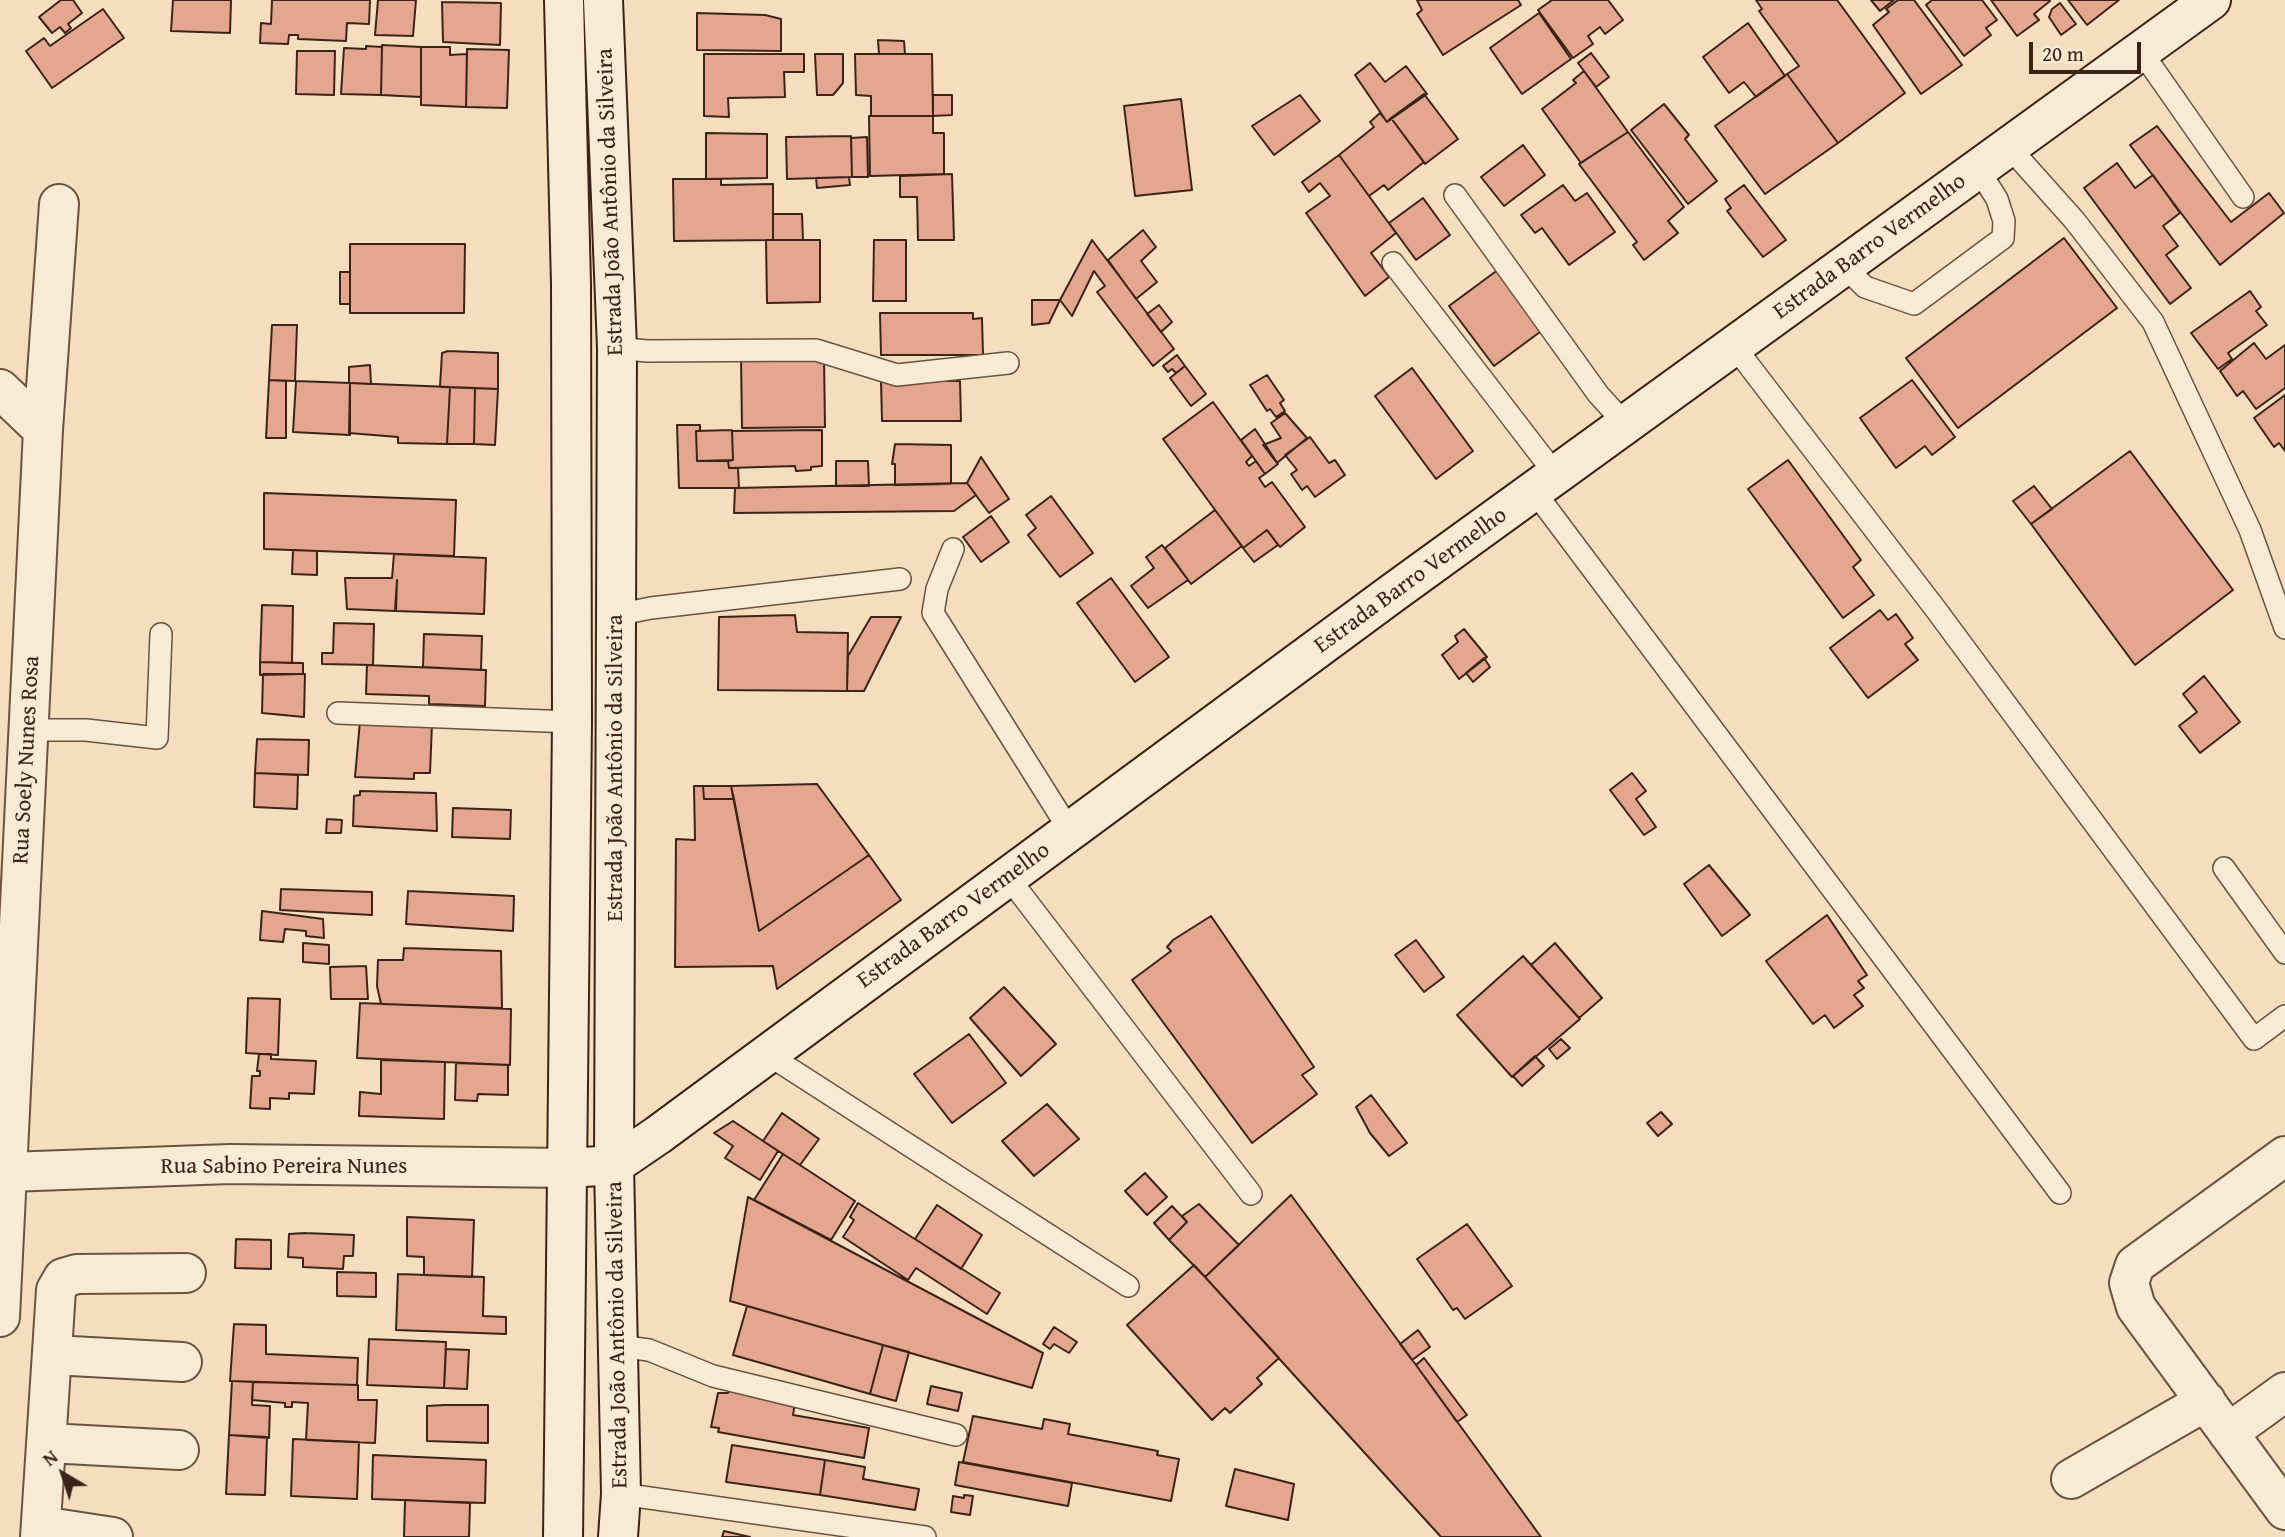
<!DOCTYPE html>
<html>
<head>
<meta charset="utf-8">
<style>
  body { margin:0 }
  #map { position:relative; width:2285px; height:1537px; overflow:hidden; background:#f4debe; font-family:"Gentium Book Plus",serif }
  canvas { display:block }
  .north { position:absolute; left:28px; top:1439px; width:70px; height:70px; -webkit-text-stroke:5px #f8ead5; paint-order:stroke; rotate:321deg; font-size:19px; font-weight:700; line-height:28px; text-align:center; color:#3c2317 }
  .north::after { content:''; display:block; margin:auto; width:24px; height:32px; background:#3c2317; clip-path:polygon(50% 0,100% 100%,50% 72%,0 100%) }
  .scale { position:absolute; left:2029px; top:42px; width:112px; height:32px; box-sizing:border-box; border:4px solid #3c2317; border-top:0; padding-left:9px; font-size:21px; line-height:24px; white-space:nowrap; color:#3c2317; -webkit-text-stroke:5px #f8ead5; paint-order:stroke }
</style>
</head>
<body>
<div id="map">
<canvas width="2285" height="1537"></canvas>
<div class="north">N</div>
<div class="scale">20 m</div>
</div>
<script>
const context = document.querySelector('canvas').getContext('2d');
context.lineJoin = 'round';
function paint(path, color) {
  context.fillStyle = color;
  context.fill(path, 'evenodd');
}
function shape(rows) {
  const path = new Path2D();
  for (const r of rows) {
    path.moveTo(r[0], r[1]);
    for (let i = 2; i < r.length; i += 2) path.lineTo(r[i], r[i + 1]);
  }
  return path;
}
function strokePath(path, color, width, dash) {
  context.strokeStyle = color;
  context.lineWidth = width;
  context.lineCap = dash ? 'butt' : 'round';
  context.setLineDash(dash || []);
  context.stroke(path);
}
function write(font, color, halo, rows, align = 'center') {
  context.font = font + ' "Gentium Book Plus",serif';
  context.lineWidth = 5;
  context.setLineDash([]);
  context.textBaseline = 'middle';
  context.strokeStyle = halo;
  context.fillStyle = color;
  for (const [text, x, y, turn = 0] of rows) {
    context.save();
    context.translate(x, y);
    context.rotate((+turn || 0) * Math.PI / 180);
    context.textAlign = isNaN(turn) ? turn : align;
    if (halo) context.strokeText(text, 0, 0);
    context.fillText(text, 0, 0);
    context.restore();
  }
}
const building = shape([
  [61,0,73,0,82,13,68,24,71,28,65,33,60,27,52,33,39,17,61,0],
  [173,0,231,0,230,33,171,31,173,0],
  [272,0,370,0,369,24,347,23,346,41,298,39,298,35,289,35,288,44,260,43,261,23,271,24,272,0],
  [378,0,416,0,413,36,375,35,378,0],
  [1417,0,1518,0,1521,5,1443,55,1417,14,1422,10,1417,0],
  [1552,0,1608,0,1623,20,1605,34,1600,27,1588,36,1593,44,1573,58,1538,10,1552,0],
  [1756,0,1837,0,1905,93,1838,143,1787,74,1799,66,1759,11,1762,9,1756,0],
  [1871,0,1894,0,1880,11,1871,0],
  [1898,0,1914,0,1962,65,1921,94,1873,25,1889,12,1886,9,1898,0],
  [1932,0,1982,0,1997,20,1986,28,1991,35,1964,56,1926,5,1932,0],
  [1991,0,2048,0,2050,1,2034,14,2039,20,2017,36,1991,0],
  [2068,0,2119,0,2087,25,2068,0],
  [442,2,501,3,500,45,443,42,442,2],
  [2060,3,2076,24,2061,35,2049,17,2052,9,2060,3],
  [103,9,124,38,52,88,26,51,44,38,50,46,103,9],
  [697,13,765,15,781,19,781,51,697,50,697,13],
  [1539,13,1571,59,1522,94,1490,48,1539,13],
  [1748,23,1785,76,1756,97,1744,82,1729,93,1703,57,1748,23],
  [878,40,904,41,905,54,879,54,878,40],
  [382,45,421,47,421,97,381,95,382,45],
  [366,46,382,47,381,95,341,94,344,48,366,49,366,46],
  [421,47,450,47,450,55,467,54,466,107,421,105,421,47],
  [467,49,509,50,507,108,466,107,467,49],
  [297,51,335,51,334,95,296,94,297,51],
  [1591,53,1609,77,1596,87,1578,63,1591,53],
  [704,54,804,54,804,72,784,72,785,97,728,98,729,117,704,116,704,54],
  [815,54,843,54,843,83,833,95,817,95,815,54],
  [855,54,932,54,933,116,871,116,871,96,856,95,855,54],
  [1370,63,1385,82,1406,66,1427,94,1387,122,1355,75,1370,63],
  [1584,71,1628,132,1581,163,1542,109,1576,83,1573,80,1584,71],
  [1787,74,1838,143,1765,194,1715,126,1787,74],
  [1424,94,1458,139,1425,164,1391,118,1424,94],
  [933,95,952,95,952,115,933,116,933,95],
  [1300,95,1320,121,1274,155,1252,126,1300,95],
  [1181,99,1192,190,1135,196,1124,106,1181,99],
  [1664,104,1689,135,1685,139,1717,181,1688,204,1631,130,1664,104],
  [1380,113,1387,122,1391,118,1424,162,1388,190,1384,185,1369,196,1339,155,1374,127,1370,122,1380,113],
  [869,116,933,116,933,133,944,133,944,174,870,176,869,116],
  [2157,126,2231,222,2269,193,2284,213,2220,265,2130,145,2157,126],
  [1628,132,1684,207,1668,221,1678,233,1644,260,1633,245,1637,242,1579,164,1628,132],
  [706,133,767,134,767,178,706,179,706,133],
  [851,136,852,177,787,179,786,137,851,136],
  [867,137,868,177,852,177,851,138,867,137],
  [1523,145,1545,175,1504,206,1481,177,1523,145],
  [1339,155,1396,233,1371,253,1389,277,1365,296,1306,213,1330,196,1320,183,1309,192,1302,182,1339,155],
  [2117,163,2135,188,2153,175,2180,213,2163,226,2178,246,2166,255,2191,288,2170,304,2084,188,2117,163],
  [952,174,954,240,918,240,917,197,900,197,900,176,952,174],
  [849,177,850,185,817,188,816,178,849,177],
  [673,179,721,179,721,185,773,184,773,240,674,241,673,179],
  [1563,185,1575,201,1587,193,1615,232,1569,265,1542,228,1535,233,1521,215,1563,185],
  [1744,185,1786,240,1763,257,1727,211,1731,208,1725,199,1744,185],
  [1423,198,1450,235,1416,260,1389,223,1423,198],
  [773,214,802,214,803,240,773,240,773,214],
  [1143,230,1156,247,1141,261,1157,282,1136,299,1108,260,1143,230],
  [2064,238,2117,308,1958,428,1906,358,2064,238],
  [766,240,820,240,820,302,767,303,766,240],
  [874,240,906,240,906,301,873,301,874,240],
  [1092,240,1174,349,1153,366,1097,292,1105,286,1094,271,1072,316,1060,300,1092,240],
  [350,244,465,244,464,313,350,313,350,244],
  [1499,269,1544,329,1494,366,1449,306,1499,269],
  [340,272,350,272,350,304,340,304,340,272],
  [2250,291,2261,307,2256,311,2267,325,2228,353,2232,359,2218,369,2191,333,2250,291],
  [1032,300,1060,300,1049,323,1032,325,1032,300],
  [1159,305,1172,322,1161,332,1147,314,1159,305],
  [880,313,973,313,973,319,982,318,983,355,881,355,880,313],
  [272,325,297,325,295,381,269,380,272,325],
  [2254,343,2266,359,2285,345,2285,388,2256,409,2243,391,2237,396,2220,371,2254,343],
  [448,351,498,353,498,389,440,387,442,353,448,351],
  [1177,355,1185,366,1176,373,1172,369,1168,372,1163,366,1177,355],
  [824,357,825,427,742,428,741,358,824,357],
  [370,365,371,384,349,383,349,367,370,365],
  [1185,366,1206,394,1191,406,1170,378,1185,366],
  [1412,368,1473,451,1436,479,1375,396,1412,368],
  [1267,375,1284,400,1280,403,1285,411,1276,417,1270,409,1267,411,1250,385,1267,375],
  [269,380,286,381,286,438,266,438,269,380],
  [1912,380,1955,437,1932,455,1925,446,1896,468,1860,418,1912,380],
  [296,381,350,383,350,435,293,432,296,381],
  [881,381,960,381,961,421,882,421,881,381],
  [350,383,450,387,447,444,398,443,398,437,349,433,350,383],
  [450,387,475,388,474,444,447,444,450,387],
  [475,388,498,389,495,445,474,444,475,388],
  [2285,395,2285,451,2279,443,2274,447,2254,418,2285,395],
  [1213,402,1252,456,1246,462,1249,466,1256,461,1265,474,1259,478,1265,487,1272,482,1305,527,1280,547,1267,530,1243,548,1163,439,1213,402],
  [1285,413,1307,438,1277,463,1263,445,1281,438,1271,423,1285,413],
  [677,425,700,425,700,431,696,431,697,461,728,461,729,468,738,468,739,488,679,488,677,425],
  [1255,429,1278,464,1265,474,1241,440,1255,429],
  [732,430,733,460,697,461,696,431,732,430],
  [822,430,822,466,811,467,811,470,796,471,795,466,729,468,728,461,733,460,732,431,822,430],
  [1310,437,1329,463,1335,460,1345,475,1315,497,1307,486,1302,490,1291,474,1297,470,1285,455,1310,437],
  [895,444,951,445,951,484,895,485,895,464,892,464,895,444],
  [2130,451,2233,590,2135,665,2031,524,2130,451],
  [981,457,1009,499,989,513,967,483,981,457],
  [1788,460,1861,560,1853,567,1874,595,1843,618,1748,489,1788,460],
  [836,461,868,461,869,486,836,486,836,461],
  [967,483,976,495,954,511,734,513,735,488,967,483],
  [2034,486,2052,509,2031,524,2013,501,2034,486],
  [264,493,456,500,454,556,264,549,264,493],
  [1051,496,1093,553,1060,577,1028,535,1036,528,1026,515,1051,496],
  [1215,510,1242,546,1191,584,1165,548,1215,510],
  [991,516,1009,542,981,562,963,537,991,516],
  [1267,530,1278,545,1254,562,1243,548,1267,530],
  [1162,545,1188,580,1148,608,1131,586,1154,568,1146,557,1162,545],
  [293,550,317,551,317,575,292,574,293,550],
  [394,554,486,558,484,614,396,611,397,580,395,611,347,609,345,578,392,578,394,554],
  [1111,578,1169,657,1135,682,1077,603,1111,578],
  [262,605,293,606,292,663,260,662,262,605],
  [1880,610,1888,620,1896,614,1913,638,1905,644,1918,660,1868,698,1830,648,1880,610],
  [795,615,797,632,848,633,847,691,718,690,719,617,795,615],
  [871,617,901,617,864,691,847,691,848,656,871,617],
  [334,623,374,624,373,665,322,664,322,653,333,653,334,623],
  [1464,629,1487,657,1459,679,1442,655,1458,642,1455,636,1464,629],
  [424,634,482,636,481,670,423,667,424,634],
  [1484,658,1490,667,1473,682,1466,673,1484,658],
  [260,662,303,663,303,674,260,675,260,662],
  [367,665,486,670,485,706,429,704,429,696,366,694,367,665],
  [263,674,305,674,304,717,262,713,263,674],
  [2204,676,2240,722,2200,753,2179,726,2197,712,2183,694,2204,676],
  [360,721,432,724,430,773,414,773,414,779,355,777,360,721],
  [257,739,309,740,308,775,255,773,257,739],
  [255,773,298,775,297,809,254,807,255,773],
  [1632,773,1646,791,1636,799,1656,827,1644,835,1610,790,1632,773],
  [817,784,869,855,759,931,731,786,817,784],
  [694,786,703,786,704,799,734,799,759,931,869,855,901,900,777,989,773,966,675,967,676,839,695,840,694,786],
  [703,786,731,786,734,799,704,799,703,786],
  [360,791,436,793,437,831,353,826,354,796,360,795,360,791],
  [453,808,511,810,510,839,452,837,453,808],
  [327,819,342,820,341,833,326,833,327,819],
  [1709,865,1750,915,1722,936,1684,884,1709,865],
  [281,889,372,892,372,915,280,910,281,889],
  [408,891,514,896,513,931,406,924,408,891],
  [262,911,323,919,324,938,306,936,306,931,285,929,283,942,260,940,262,911],
  [1827,915,1867,975,1858,981,1864,988,1854,995,1863,1006,1834,1028,1825,1015,1813,1024,1766,961,1827,915],
  [1211,916,1314,1067,1302,1075,1317,1094,1252,1143,1132,980,1171,951,1167,947,1173,940,1211,916],
  [1416,940,1444,977,1424,992,1395,955,1416,940],
  [303,943,329,945,329,964,303,962,303,943],
  [1555,943,1602,998,1579,1018,1531,965,1555,943],
  [404,948,501,951,502,1008,381,1004,377,986,378,960,403,960,404,948],
  [1523,956,1580,1019,1512,1077,1457,1015,1523,956],
  [366,966,368,999,331,999,330,967,366,966],
  [1004,987,1056,1044,1021,1076,970,1018,1004,987],
  [248,998,280,999,278,1055,246,1053,248,998],
  [360,1003,511,1009,510,1065,357,1058,360,1003],
  [969,1034,1006,1083,952,1123,914,1074,969,1034],
  [1561,1039,1570,1048,1557,1059,1549,1049,1561,1039],
  [259,1054,271,1054,271,1059,316,1061,314,1094,289,1093,289,1099,270,1098,270,1109,250,1108,252,1076,260,1076,260,1071,257,1071,259,1054],
  [1535,1056,1544,1066,1522,1086,1513,1076,1535,1056],
  [381,1060,445,1062,444,1119,359,1116,360,1092,381,1094,381,1060],
  [456,1063,508,1065,508,1095,478,1094,477,1101,455,1100,456,1063],
  [1371,1095,1407,1143,1389,1156,1370,1133,1356,1107,1371,1095],
  [1047,1104,1079,1139,1034,1176,1002,1141,1047,1104],
  [1661,1112,1672,1124,1658,1136,1647,1123,1661,1112],
  [782,1113,819,1139,800,1165,763,1141,782,1113],
  [733,1121,778,1151,760,1180,725,1158,733,1146,714,1133,733,1121],
  [783,1154,855,1201,831,1240,754,1200,783,1154],
  [1145,1173,1167,1197,1147,1215,1125,1191,1145,1173],
  [1291,1195,1416,1365,1541,1537,1441,1537,1205,1277,1291,1195],
  [748,1197,1043,1353,1032,1388,730,1301,748,1197],
  [858,1203,1000,1293,987,1314,916,1268,908,1280,843,1237,854,1220,850,1217,858,1203],
  [1199,1204,1239,1245,1205,1277,1169,1240,1187,1222,1182,1216,1199,1204],
  [937,1205,982,1235,961,1269,915,1239,937,1205],
  [1172,1206,1187,1222,1169,1240,1154,1223,1172,1206],
  [407,1217,474,1220,472,1277,424,1275,424,1257,407,1256,407,1217],
  [1467,1224,1512,1286,1465,1319,1457,1308,1453,1310,1417,1259,1467,1224],
  [305,1233,354,1235,353,1256,344,1256,343,1269,303,1267,303,1258,288,1257,289,1234,305,1233],
  [236,1239,271,1240,271,1269,235,1268,236,1239],
  [1194,1265,1279,1358,1257,1378,1262,1384,1230,1413,1225,1408,1212,1420,1127,1325,1194,1265],
  [337,1272,376,1273,376,1297,337,1296,337,1272],
  [398,1274,484,1277,483,1316,506,1317,506,1334,396,1330,398,1274],
  [747,1306,883,1345,870,1394,733,1355,747,1306],
  [234,1324,266,1325,266,1354,358,1358,357,1385,230,1381,234,1324],
  [1054,1327,1077,1342,1069,1353,1054,1344,1050,1349,1043,1344,1054,1327],
  [1418,1330,1430,1347,1412,1360,1400,1344,1418,1330],
  [369,1339,446,1342,444,1388,367,1385,369,1339],
  [883,1345,909,1352,896,1401,870,1394,883,1345],
  [446,1349,469,1350,467,1389,444,1388,446,1349],
  [1424,1358,1467,1415,1457,1422,1416,1365,1424,1358],
  [232,1381,253,1382,252,1405,270,1406,269,1438,229,1435,232,1381],
  [253,1382,358,1385,358,1400,377,1400,375,1443,306,1440,308,1403,292,1402,292,1407,285,1407,285,1403,252,1400,253,1382],
  [931,1386,962,1393,958,1411,927,1404,931,1386],
  [732,1388,795,1403,793,1415,869,1428,864,1458,718,1432,719,1428,711,1427,718,1393,728,1393,732,1388],
  [445,1405,488,1405,488,1443,427,1441,427,1406,445,1405],
  [973,1416,1042,1429,1044,1419,1070,1424,1068,1434,1158,1451,1157,1455,1179,1459,1171,1501,963,1462,973,1416],
  [229,1435,267,1437,265,1495,226,1494,229,1435],
  [293,1439,359,1442,357,1499,291,1496,293,1439],
  [732,1445,825,1460,820,1495,726,1482,732,1445],
  [373,1455,486,1460,485,1503,372,1499,373,1455],
  [825,1460,865,1467,863,1479,919,1489,915,1510,820,1495,825,1460],
  [959,1462,1072,1483,1068,1506,955,1485,959,1462],
  [1235,1469,1294,1484,1288,1520,1226,1506,1235,1469],
  [964,1495,973,1496,970,1515,951,1512,953,1496,964,1498,964,1495],
  [405,1500,470,1503,469,1537,404,1537,405,1500],
  [724,1531,750,1537,722,1537,724,1531]
]);
paint(building, '#e4a68e');
strokePath(building, '#3c2317', 2);
const lane = shape([
  [2141,51,2243,197],
  [2009,147,2075,221,2153,322,2250,530,2285,628],
  [1455,195,1598,394,1626,425],
  [1393,263,1556,475],
  [1844,266,1865,287,1914,304,2003,238,2004,221,1997,199,1978,169],
  [1734,346,1937,611,2254,1039,2285,1016],
  [617,348,647,351,816,350,897,375,1008,363],
  [1534,491,2060,1193],
  [953,549,937,589,933,613,1070,831],
  [616,615,651,608,900,579],
  [338,713,572,722],
  [29,730,86,730,157,738,161,634],
  [2224,868,2285,953],
  [1008,877,1251,1194],
  [767,1054,1128,1286],
  [618,1346,649,1350,713,1376,956,1435],
  [621,1494,925,1537]
]);
const street = shape([
  [0,389,43,430],
  [2285,1156,2135,1265,2129,1283,2136,1307,2285,1510],
  [0,1175,8,1172,230,1164,569,1168],
  [0,1317,43,430,59,204],
  [53,1355,182,1362],
  [2228,1433,2285,1392],
  [48,1443,179,1450],
  [2071,1479,2206,1401],
  [41,1526,113,1537],
  [40,1537,56,1290,63,1278,77,1274,186,1273]
]);
const secondary = shape([
  [603,0,617,348,614,1165,621,1494,618,1537],
  [569,1168,614,1165,658,1135,1394,592,2211,0],
  [563,1537,572,722,571,284,564,0]
]);
strokePath(lane, '#6a5241', 24);
strokePath(street, '#6a5241', 42);
strokePath(secondary, '#3c2317', 42);
strokePath(lane, '#f8ead5', 21);
strokePath(street, '#f8ead5', 38);
strokePath(secondary, '#f8ead5', 38);
write('23px', '#3c2317', '#f8ead5', [
  ["Estrada João Antônio da Silveira",611,202,-92],
  ["Estrada Barro Vermelho",1870,247,-36],
  ["Estrada Barro Vermelho",1411,581,-36],
  ["Rua Soely Nunes Rosa",27,760,-87],
  ["Estrada João Antônio da Silveira",616,768,-90],
  ["Estrada Barro Vermelho",954,916,-36],
  ["Rua Sabino Pereira Nunes",284,1167],
  ["Estrada João Antônio da Silveira",618,1335,-91]
]);
</script>
</body>
</html>
